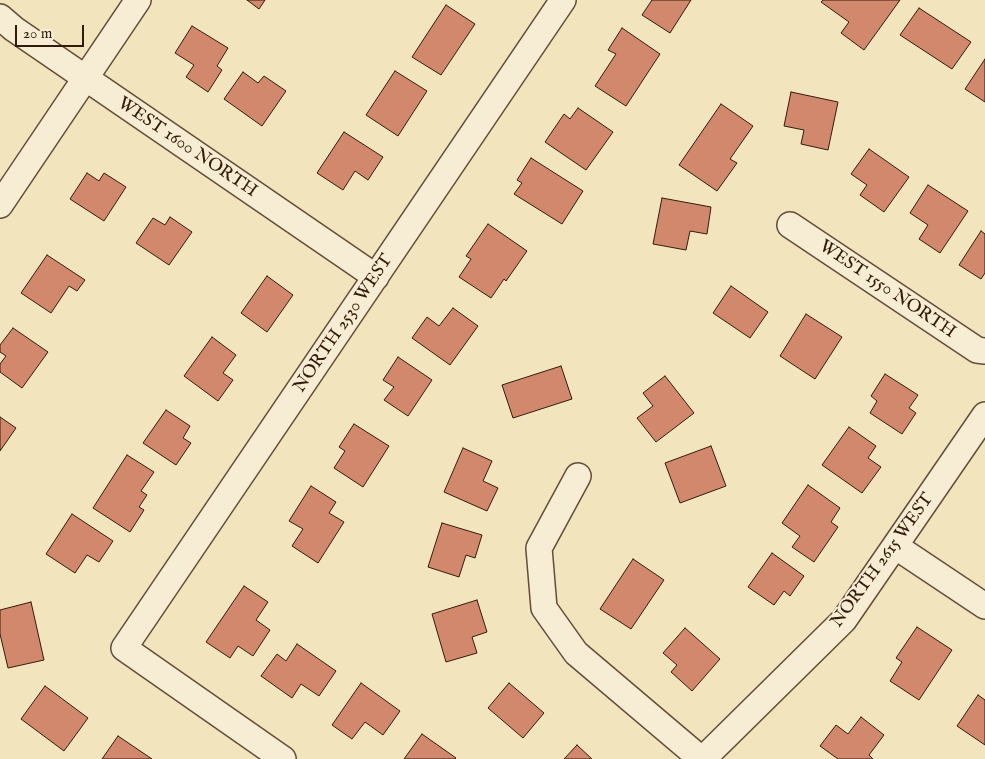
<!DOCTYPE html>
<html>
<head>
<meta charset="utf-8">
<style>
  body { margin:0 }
  #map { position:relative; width:985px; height:759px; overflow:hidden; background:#f2e4bd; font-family:"IM FELL English",serif }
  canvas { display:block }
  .scale { position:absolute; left:15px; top:25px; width:69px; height:22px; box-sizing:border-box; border:2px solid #331b0b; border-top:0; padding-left:6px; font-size:15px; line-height:18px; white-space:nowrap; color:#331b0b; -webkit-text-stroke:4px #f7edd4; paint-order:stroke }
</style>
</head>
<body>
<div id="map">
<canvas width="985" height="759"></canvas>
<div class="scale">20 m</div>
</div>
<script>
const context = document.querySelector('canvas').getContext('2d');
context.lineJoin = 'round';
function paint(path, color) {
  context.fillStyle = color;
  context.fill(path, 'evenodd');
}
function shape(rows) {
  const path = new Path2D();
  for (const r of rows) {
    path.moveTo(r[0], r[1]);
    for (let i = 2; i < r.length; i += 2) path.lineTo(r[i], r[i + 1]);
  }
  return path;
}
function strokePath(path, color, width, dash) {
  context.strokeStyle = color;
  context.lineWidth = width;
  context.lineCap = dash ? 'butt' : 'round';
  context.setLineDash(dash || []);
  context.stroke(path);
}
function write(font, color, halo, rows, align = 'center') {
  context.font = font + ' "IM FELL English",serif';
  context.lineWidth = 4;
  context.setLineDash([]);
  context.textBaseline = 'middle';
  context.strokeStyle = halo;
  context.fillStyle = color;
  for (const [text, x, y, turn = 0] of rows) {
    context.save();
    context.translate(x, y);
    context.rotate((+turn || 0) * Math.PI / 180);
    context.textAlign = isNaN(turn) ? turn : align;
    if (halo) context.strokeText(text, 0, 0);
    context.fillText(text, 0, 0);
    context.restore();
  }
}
const building = shape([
  [247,0,265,0,259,9,247,0],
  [652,0,691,0,670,33,642,15,652,0],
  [823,0,900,0,864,50,841,33,849,22,821,2,823,0],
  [446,5,475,24,441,75,412,57,446,5],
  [919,8,971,42,952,69,900,35,919,8],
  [192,26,228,48,217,66,222,70,208,92,186,77,194,65,175,53,192,26],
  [622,28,660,54,626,106,595,86,616,54,608,50,622,28],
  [985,59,985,102,965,89,985,59],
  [395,71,427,91,398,136,366,115,395,71],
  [243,72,258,83,264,76,286,91,262,126,224,99,243,72],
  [791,92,838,102,828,150,801,144,804,130,784,126,791,92],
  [721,104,753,126,730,159,737,163,717,191,679,165,721,104],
  [578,108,613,132,586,170,545,142,564,114,570,119,578,108],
  [344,132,383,157,368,180,355,171,343,190,317,173,344,132],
  [869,149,909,177,884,212,860,195,867,185,851,174,869,149],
  [531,158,583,191,562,224,514,194,522,183,517,180,531,158],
  [87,173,99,181,104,173,126,187,104,221,70,199,87,173],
  [928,185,968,211,940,253,919,239,928,225,910,213,928,185],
  [662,198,711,207,707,234,690,231,686,250,653,244,662,198],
  [170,217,192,232,169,265,136,243,153,218,165,225,170,217],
  [488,224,527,251,506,281,504,279,491,298,459,277,471,259,466,256,488,224],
  [981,231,985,234,985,273,981,279,959,265,981,231],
  [47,255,85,280,77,291,69,286,51,313,21,293,47,255],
  [267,276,293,295,267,332,241,313,267,276],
  [731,286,768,312,750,338,713,313,731,286],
  [453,308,478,326,450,365,412,338,427,317,439,326,453,308],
  [806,314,842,337,815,379,780,356,806,314],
  [13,328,48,352,22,388,0,372,0,364,6,356,0,352,0,345,13,328],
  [212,337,236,355,223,373,233,380,218,401,184,376,212,337],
  [398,357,432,380,408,416,384,400,394,387,383,380,398,357],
  [561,366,572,399,513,418,502,385,561,366],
  [885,374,918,395,909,408,916,413,902,434,870,413,877,401,871,396,885,374],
  [665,376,694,413,656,442,637,418,653,406,643,393,665,376],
  [166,410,190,426,183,438,191,443,176,465,143,443,166,410],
  [0,417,16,428,0,451,0,417],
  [354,424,389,446,363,487,334,468,345,451,339,447,354,424],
  [849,427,876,446,868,458,881,467,862,493,822,465,849,427],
  [711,446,726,486,680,503,665,463,711,446],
  [463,448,492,461,483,481,498,488,487,511,444,492,463,448],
  [127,455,154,472,141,491,147,495,139,507,144,510,130,532,93,508,127,455],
  [808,485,840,508,831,522,838,527,814,562,792,547,800,536,782,523,808,485],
  [311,486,336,502,329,513,344,522,318,563,292,546,303,529,289,521,311,486],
  [72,514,113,541,99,562,87,555,75,573,46,554,72,514],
  [442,523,482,535,475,558,466,555,459,577,428,567,442,523],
  [772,553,804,576,790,596,784,591,774,605,748,587,772,553],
  [633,559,664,580,631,629,600,609,633,559],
  [244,586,268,602,256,620,270,630,253,656,238,646,230,658,206,642,244,586],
  [477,600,487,632,472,637,477,653,446,662,432,614,477,600],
  [31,602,44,660,8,668,0,634,0,610,31,602],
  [917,627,952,650,919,700,890,681,902,662,896,658,917,627],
  [685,628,720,659,692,691,671,672,677,665,663,653,685,628],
  [297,644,336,671,319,696,301,684,292,698,261,676,277,654,286,661,297,644],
  [361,683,400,711,383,735,365,722,352,739,332,725,361,683],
  [509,683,544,713,523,738,488,708,509,683],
  [45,686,88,718,64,751,21,719,45,686],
  [978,695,985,700,985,745,957,726,978,695],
  [861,717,884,735,869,755,873,759,838,759,820,746,836,725,848,734,861,717],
  [422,734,456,758,455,759,404,759,422,734],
  [118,736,152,759,102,759,118,736],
  [577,745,592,759,564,759,577,745]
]);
paint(building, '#d1886d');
strokePath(building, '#331b0b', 1);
const minor = shape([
  [0,17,14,29,376,277],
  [0,205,138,0],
  [790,225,977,350,985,351],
  [578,476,539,548,544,608,576,653,701,759],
  [895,546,985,606],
  [283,759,124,648,563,0],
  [703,759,844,620,985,415]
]);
strokePath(minor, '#634d38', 28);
strokePath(minor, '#f7edd4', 25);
write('18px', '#331b0b', '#f7edd4', [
  ["WEST 1600 NORTH",187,148,34],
  ["WEST 1550 NORTH",887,290,34],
  ["NORTH 2530 WEST",344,324,-56],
  ["NORTH 2615 WEST",883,561,-54]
]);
</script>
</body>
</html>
